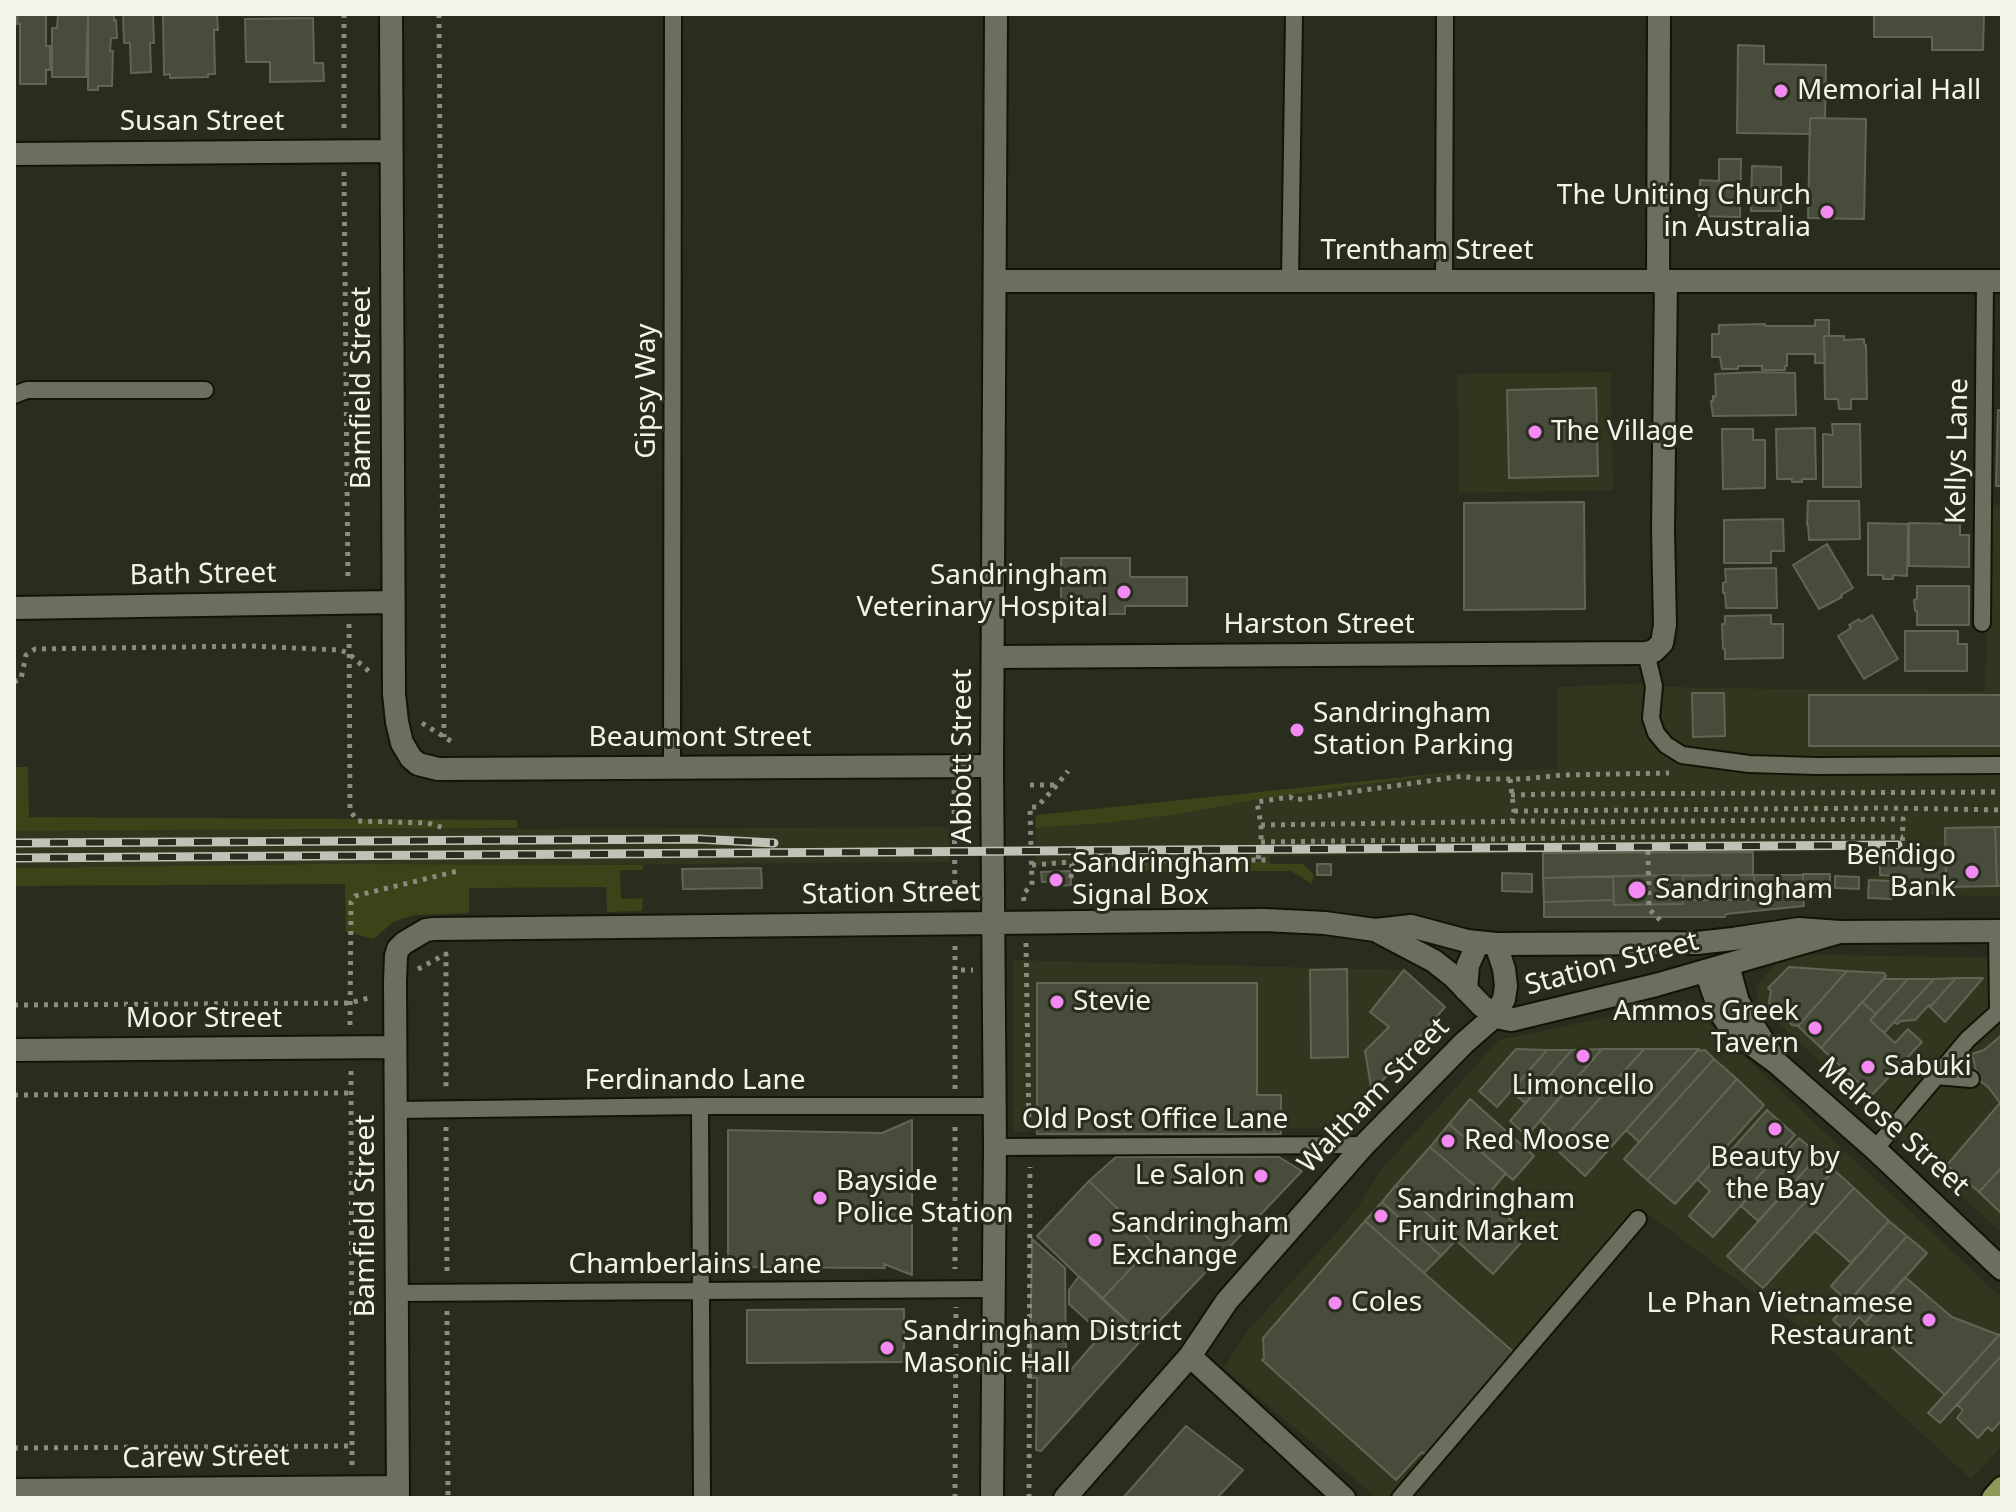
<!DOCTYPE html>
<html>
<head>
<meta charset="utf-8">
<style>
  body { margin:0 }
  #map { position:relative; width:2016px; height:1512px; overflow:hidden; background:#292d1d; font-family:"Noto Sans",sans-serif }
  canvas { display:block }
  .frame { position:absolute; inset:0; border:16px solid #f2f4ea; pointer-events:none }
</style>
</head>
<body>
<div id="map">
<canvas width="2016" height="1512"></canvas>
<div class="frame"></div>
</div>
<script>
const context = document.querySelector('canvas').getContext('2d');
context.lineJoin = 'round';
function paint(path, color) {
  context.fillStyle = color;
  context.fill(path, 'evenodd');
}
function shape(rows) {
  const path = new Path2D();
  for (const r of rows) {
    path.moveTo(r[0], r[1]);
    for (let i = 2; i < r.length; i += 2) path.lineTo(r[i], r[i + 1]);
  }
  return path;
}
function strokePath(path, color, width, dash) {
  context.strokeStyle = color;
  context.lineWidth = width;
  context.lineCap = dash ? 'butt' : 'round';
  context.setLineDash(dash || []);
  context.stroke(path);
}
function write(font, color, halo, rows, align = 'center') {
  context.font = font + ' "Noto Sans",sans-serif';
  context.lineWidth = 6;
  context.setLineDash([]);
  context.textBaseline = 'middle';
  context.strokeStyle = halo;
  context.fillStyle = color;
  for (const [text, x, y, turn = 0] of rows) {
    context.save();
    context.translate(x, y);
    context.rotate((+turn || 0) * Math.PI / 180);
    context.textAlign = isNaN(turn) ? turn : align;
    if (halo) context.strokeText(text, 0, 0);
    context.fillText(text, 0, 0);
    context.restore();
  }
}
paint(shape([
  [1611,372,1613,490,1459,493,1457,374],
  [1989,504,2002,505,2002,896,1866,894,1867,877,1880,875,1879,851,1270,856,1270,862,1108,863,1036,866,1035,828,1106,823,1179,814,1260,799,1462,771,1558,769,1558,687,1627,684,1699,688,1985,691],
  [949,827,949,862,578,865,323,864,14,868,14,831],
  [1783,954,2002,958,2002,1233,1938,1175,1759,1004,1755,988],
  [1013,960,1404,970,1445,1007,1372,1093,1330,1128,1014,1132],
  [1685,1001,2002,1298,2002,1446,1971,1479,1834,1353,1640,1208,1392,1498,1377,1498,1224,1368,1246,1333,1357,1209,1380,1171,1499,1040]
]), '#31361f');
paint(shape([
  [14,767,28,767,29,817,517,820,517,828,14,831],
  [1462,771,1260,799,1179,814,1106,823,1035,828,1036,815],
  [1270,862,1270,864,1303,864,1314,875,1312,884,1291,871,1139,871,1138,862],
  [323,864,643,865,643,870,620,870,621,899,643,898,642,911,607,912,606,887,469,888,469,913,414,915,393,922,374,939,346,932,345,884,14,886,14,868]
]), '#3c4319');
const building = shape([
  [17,14,46,14,46,46,50,46,50,70,46,70,46,84,20,84,20,24,17,24,17,14],
  [58,14,88,14,86,77,52,77,52,28,57,28,58,14],
  [88,14,114,14,114,21,116,20,117,38,111,38,110,51,113,51,112,86,98,86,98,90,88,90,88,14],
  [123,14,153,14,154,43,150,43,151,72,131,73,130,43,124,43,123,14],
  [163,14,217,14,218,30,214,30,215,74,208,74,208,77,170,78,170,74,164,75,163,14],
  [1874,14,1984,14,1983,50,1932,50,1932,37,1874,37,1874,14],
  [313,18,314,63,323,63,324,81,270,82,270,62,246,62,245,19,313,18],
  [1738,45,1764,46,1764,64,1826,65,1825,118,1810,118,1810,134,1737,133,1738,45],
  [1810,118,1866,119,1864,219,1808,218,1810,118],
  [1719,159,1741,159,1740,217,1699,216,1700,180,1719,181,1719,159],
  [1752,166,1781,167,1781,211,1751,211,1752,166],
  [1815,320,1829,320,1829,336,1824,336,1825,363,1815,363,1815,354,1787,354,1787,366,1785,366,1785,370,1762,370,1762,366,1738,366,1738,369,1722,369,1720,357,1712,357,1712,334,1719,334,1719,325,1765,324,1765,326,1815,326,1815,320],
  [1824,336,1844,336,1844,340,1864,339,1864,344,1866,345,1867,399,1851,399,1851,409,1839,409,1838,399,1825,399,1824,336],
  [1758,372,1795,373,1796,415,1713,416,1711,401,1713,401,1713,396,1716,397,1715,374,1758,372],
  [1596,388,1598,476,1509,478,1507,390,1596,388],
  [1998,410,2002,410,2002,486,1996,486,1998,410],
  [1832,424,1860,424,1861,487,1823,487,1823,434,1833,435,1832,424],
  [1815,428,1816,479,1802,479,1802,482,1792,482,1792,479,1777,479,1776,429,1815,428],
  [1722,429,1753,429,1753,440,1765,440,1765,488,1723,489,1722,429],
  [1808,501,1859,501,1860,539,1809,540,1808,525,1807,525,1808,501],
  [1584,502,1585,609,1464,610,1464,503,1584,502],
  [1783,519,1784,551,1771,551,1771,563,1724,563,1724,520,1783,519],
  [1868,523,1908,524,1907,576,1893,575,1893,579,1883,579,1883,575,1868,575,1868,523],
  [1909,523,1960,524,1960,535,1969,535,1969,567,1909,566,1909,523],
  [1827,544,1853,588,1841,595,1842,597,1819,609,1793,565,1827,544],
  [1061,558,1130,558,1130,577,1187,577,1187,606,1125,606,1125,614,1061,614,1061,558],
  [1776,568,1777,608,1726,608,1725,593,1723,593,1723,583,1726,582,1725,569,1776,568],
  [1917,586,1969,586,1969,625,1917,625,1917,611,1915,611,1914,600,1917,599,1917,586],
  [1771,615,1771,624,1783,624,1783,658,1725,659,1725,649,1723,649,1722,624,1725,624,1725,616,1771,615],
  [1872,615,1898,659,1864,679,1838,636,1851,628,1849,625,1859,619,1861,622,1872,615],
  [1905,631,1958,631,1958,644,1967,644,1967,671,1905,671,1905,631],
  [1692,693,1724,693,1725,736,1693,737,1692,693],
  [1809,695,2002,695,2002,746,1809,746,1809,695],
  [1995,827,2002,827,2002,886,1997,886,1995,827],
  [1995,827,1997,886,1946,887,1945,828,1995,827],
  [1753,852,1753,875,1683,875,1543,878,1543,853,1753,852],
  [1880,859,1925,859,1925,862,1946,862,1946,887,1938,888,1934,893,1896,892,1898,876,1880,875,1880,859],
  [1317,864,1331,864,1331,875,1317,875,1317,864],
  [761,868,762,888,683,889,682,869,761,868],
  [1071,871,1071,885,1061,886,1061,881,1042,882,1041,872,1071,871],
  [1502,873,1532,874,1532,892,1502,891,1502,873],
  [1803,874,1830,874,1830,892,1803,892,1803,874],
  [1683,875,1683,904,1614,905,1613,876,1683,875],
  [1754,875,1754,900,1683,900,1683,876,1754,875],
  [1754,875,1803,875,1803,892,1754,893,1754,875],
  [1613,876,1614,900,1544,902,1543,878,1613,876],
  [1835,876,1859,877,1859,889,1835,888,1835,876],
  [1869,880,1893,881,1892,899,1868,898,1869,880],
  [1803,892,1804,906,1726,914,1725,917,1544,917,1544,902,1614,900,1614,905,1683,904,1683,900,1754,900,1754,893,1803,892],
  [1789,967,1847,971,1798,1026,1792,1025,1769,1003,1771,991,1768,988,1789,967],
  [1347,969,1348,1057,1311,1058,1310,970,1347,969],
  [1404,970,1445,1007,1372,1093,1365,1051,1389,1027,1370,1012,1404,970],
  [1847,971,1884,973,1886,976,1821,1048,1798,1026,1847,971],
  [1956,978,1930,1007,1929,1005,1915,1020,1901,1021,1897,1024,1894,1022,1934,979,1956,978],
  [1956,978,1983,978,1945,1022,1930,1007,1956,978],
  [1884,979,1908,979,1876,1014,1862,1002,1884,979],
  [1908,979,1934,979,1884,1033,1870,1020,1908,979],
  [1037,983,1257,983,1257,1095,1281,1095,1281,1134,1037,1134,1037,983],
  [1862,1002,1876,1014,1870,1020,1895,1043,1908,1029,1922,1042,1872,1095,1821,1048,1862,1002],
  [2002,1035,2002,1167,1979,1192,1947,1165,2000,1103,1989,1088,1978,1079,1972,1054,1984,1050,2002,1035],
  [1516,1049,1547,1050,1497,1107,1479,1091,1516,1049],
  [1602,1049,1527,1136,1510,1121,1572,1050,1602,1049],
  [1602,1049,1644,1049,1562,1141,1540,1120,1602,1049],
  [1644,1049,1699,1049,1585,1176,1555,1148,1644,1049],
  [1547,1050,1572,1050,1525,1103,1511,1091,1547,1050],
  [1705,1050,1714,1059,1639,1142,1626,1130,1697,1051,1705,1050],
  [1714,1059,1737,1079,1647,1180,1624,1159,1714,1059],
  [1737,1079,1764,1105,1675,1204,1647,1180,1737,1079],
  [1470,1099,1534,1156,1513,1180,1449,1124,1470,1099],
  [1767,1110,1795,1135,1756,1179,1761,1183,1713,1237,1689,1216,1710,1191,1697,1179,1722,1151,1727,1155,1767,1110],
  [912,1120,912,1275,884,1264,885,1268,728,1267,728,1130,882,1133,912,1120],
  [1449,1124,1506,1173,1487,1196,1430,1147,1449,1124],
  [1799,1138,1819,1155,1758,1221,1741,1206,1761,1183,1756,1179,1775,1159,1777,1161,1799,1138],
  [1430,1147,1487,1196,1527,1236,1493,1274,1396,1185,1430,1147],
  [1819,1155,1834,1170,1743,1271,1727,1256,1819,1155],
  [1116,1157,1279,1157,1302,1171,1144,1337,1102,1299,1154,1244,1089,1181,1116,1157],
  [2002,1167,2002,1214,1979,1192,2002,1167],
  [1834,1170,1854,1188,1763,1288,1743,1271,1834,1170],
  [1089,1181,1154,1244,1102,1299,1037,1236,1089,1181],
  [1396,1185,1456,1240,1441,1256,1382,1202,1396,1185],
  [1854,1188,1889,1221,1851,1263,1815,1231,1854,1188],
  [1382,1202,1441,1256,1424,1273,1365,1221,1382,1202],
  [1365,1221,1518,1356,1428,1457,1422,1452,1396,1480,1262,1360,1264,1358,1263,1338,1365,1221],
  [1889,1221,1907,1236,1848,1302,1831,1286,1889,1221],
  [1907,1236,1927,1253,1865,1323,1859,1317,1846,1332,1833,1320,1907,1236],
  [1032,1239,1065,1268,1066,1364,1070,1371,1102,1334,1069,1304,1069,1290,1079,1276,1144,1337,1041,1451,1036,1450,1037,1378,1030,1378,1032,1239],
  [1905,1277,1952,1317,1999,1335,1945,1395,1865,1323,1905,1277],
  [904,1309,904,1362,747,1363,747,1310,904,1309],
  [2002,1332,2002,1355,1940,1423,1928,1413,2002,1332],
  [2002,1355,2002,1423,2001,1421,1992,1431,1988,1427,1978,1438,1957,1418,1963,1410,1957,1405,2002,1355],
  [1186,1426,1243,1470,1217,1498,1123,1498,1186,1426]
]);
paint(building, '#484c3b');
strokePath(building, '#616553', 2);
const service = shape([
  [1290,281,1294,14],
  [1444,281,1445,14],
  [14,395,27,390,205,390],
  [1982,623,1985,281],
  [1646,653,1654,686,1651,718,1656,733,1666,745,1682,755,1749,764,1817,766,2002,765],
  [672,769,673,14],
  [1936,1076,1971,1079],
  [700,1106,702,1498],
  [396,1110,700,1106,995,1106],
  [995,1147,1364,1145],
  [1875,1149,1968,1039,1998,1012,1997,931],
  [397,1293,994,1289],
  [1400,1498,1638,1219]
]);
const minor = shape([
  [391,14,394,694,397,722,402,743,411,758,418,764,438,769,992,766],
  [14,154,391,151],
  [996,281,2002,281],
  [1658,282,1659,14],
  [14,608,393,602],
  [993,657,1646,653,1654,651,1662,643,1665,625,1663,530,1666,281],
  [1728,965,1738,1002,1770,1052],
  [1706,971,1720,1012,1732,1030,1777,1063,1875,1149,2002,1269],
  [14,1050,395,1047],
  [1190,1356,1344,1498],
  [14,1490,398,1487],
  [398,1498,395,981,396,956,398,949,404,943,426,930,433,929,993,923],
  [1065,1498,1190,1356,1227,1301,1364,1145,1464,1043,1496,1015,1504,999,1506,986,1504,969,1496,944]
]);
const tertiary = shape([
  [993,923,1264,920,1325,923,1375,930,1434,961,1453,976,1482,1006,1501,1018,1511,1020,1656,985,1840,932],
  [1375,930,1411,926,1467,941,1496,944,1697,943,1733,939,1799,929,1840,932,2002,931],
  [1466,990,1468,965,1478,943],
  [992,1498,995,1147,992,766,996,14]
]);
const primary = shape([
  [1993,1498,2002,1488]
]);
strokePath(service, '#121506', 20);
strokePath(minor, '#121506', 26);
strokePath(tertiary, '#121506', 26);
strokePath(primary, '#121506', 26);
strokePath(shape([
  [344,14,344,130],
  [439,14,444,737],
  [344,172,348,582],
  [349,624,350,811,358,821,428,823,444,828],
  [14,682,21,679,26,655,35,649,250,646,339,650,348,653,372,674],
  [422,723,454,743],
  [1510,779,1514,811,1512,821],
  [1030,785,1057,785],
  [954,790,955,900],
  [1511,795,1556,794,2002,792],
  [1514,811,1885,808,2002,810],
  [1261,825,1537,821,1577,822,1903,819,1902,855,1880,855],
  [1261,842,1723,836,1903,837],
  [1648,851,1649,909,1660,920],
  [1258,859,1261,844,1261,825,1257,802,1290,797,1295,800,1463,776,1478,779,1523,779,1562,775,1669,773],
  [1032,865,1070,862,1132,865,1172,860,1270,860],
  [1071,878,1072,862],
  [1024,901,1023,894,1032,885,1030,807,1037,807,1057,785,1068,771],
  [1026,943,1029,1129],
  [955,946,955,970,973,970],
  [418,969,446,954,446,1089],
  [14,1005,350,1003,372,997],
  [350,1025,351,902,355,896,458,871,458,868],
  [351,1071,352,1465],
  [955,1089,955,970],
  [14,1095,351,1093],
  [446,1127,447,1273],
  [955,1127,955,1269],
  [447,1311,448,1498],
  [14,1448,352,1446],
  [955,1498,956,1307],
  [1029,1498,1030,1167]
]), '#898c7f', 5, [4, 6]);
strokePath(service, '#6b6f5d', 16);
strokePath(minor, '#6b6f5d', 22);
strokePath(tertiary, '#6b6f5d', 22);
strokePath(primary, '#8e9959', 22);
const rail = shape([
  [14,843,697,839,774,843],
  [14,858,1898,845]
]);
strokePath(rail, '#bfc2b6', 9);
strokePath(rail, '#292d1d', 6, [18]);
for (const [x, y, r, color] of [
  [1781,91,8,"#f38af1"],
  [1827,212,8,"#f38af1"],
  [1535,432,8,"#f38af1"],
  [1124,592,8,"#f38af1"],
  [1297,730,8,"#f38af1"],
  [1972,872,8,"#f38af1"],
  [1056,880,8,"#f38af1"],
  [1637,890,10,"#f38af1"],
  [1057,1002,8,"#f38af1"],
  [1815,1028,8,"#f38af1"],
  [1583,1056,8,"#f38af1"],
  [1868,1067,8,"#f38af1"],
  [1775,1129,8,"#f38af1"],
  [1448,1141,8,"#f38af1"],
  [1261,1176,8,"#f38af1"],
  [820,1198,8,"#f38af1"],
  [1381,1216,8,"#f38af1"],
  [1095,1240,8,"#f38af1"],
  [1335,1303,8,"#f38af1"],
  [1929,1320,8,"#f38af1"],
  [887,1348,8,"#f38af1"]
]) {
  const dot = new Path2D();
  dot.arc(x, y, r, 0, 2 * Math.PI);
  context.fillStyle = color;
  context.fill(dot);
  strokePath(dot, '#292d1d', 3);
}
write('28px', '#f2f4ea', '#292d1d', [
  ["Memorial Hall",1797,91],
  ["The Uniting Church",1811,196,"right"],
  ["in Australia",1811,228,"right"],
  ["The Village",1551,432],
  ["Sandringham",1108,576,"right"],
  ["Veterinary Hospital",1108,608,"right"],
  ["Sandringham",1313,714],
  ["Station Parking",1313,746],
  ["Bendigo",1956,856,"right"],
  ["Bank",1956,888,"right"],
  ["Sandringham",1072,864],
  ["Signal Box",1072,896],
  ["Sandringham",1655,890],
  ["Stevie",1073,1002],
  ["Ammos Greek",1799,1012,"right"],
  ["Tavern",1799,1044,"right"],
  ["Sabuki",1884,1067],
  ["Limoncello",1583,1086,"center"],
  ["Red Moose",1464,1141],
  ["Beauty by",1775,1158,"center"],
  ["the Bay",1775,1190,"center"],
  ["Le Salon",1245,1176,"right"],
  ["Bayside",836,1182],
  ["Police Station",836,1214],
  ["Sandringham",1397,1200],
  ["Fruit Market",1397,1232],
  ["Sandringham",1111,1224],
  ["Exchange",1111,1256],
  ["Coles",1351,1303],
  ["Le Phan Vietnamese",1913,1304,"right"],
  ["Restaurant",1913,1336,"right"],
  ["Sandringham District",903,1332],
  ["Masonic Hall",903,1364]
], 'left');
write('28px', '#f2f4ea', '#292d1d', [
  ["Susan Street",202,122],
  ["Trentham Street",1427,251],
  ["Bamfield Street",362,388,-90],
  ["Gipsy Way",647,391,-90],
  ["Kellys Lane",1958,451,-89],
  ["Bath Street",203,575,-1],
  ["Harston Street",1319,625],
  ["Beaumont Street",700,738],
  ["Abbott Street",963,756,-90],
  ["Station Street",891,894,-1],
  ["Station Street",1612,964,-15],
  ["Moor Street",204,1019],
  ["Ferdinando Lane",695,1081],
  ["Waltham Street",1374,1096,-46],
  ["Old Post Office Lane",1155,1120],
  ["Melrose Street",1893,1127,42],
  ["Bamfield Street",366,1216,-90],
  ["Chamberlains Lane",695,1265],
  ["Carew Street",206,1458,-1]
]);
</script>
</body>
</html>
